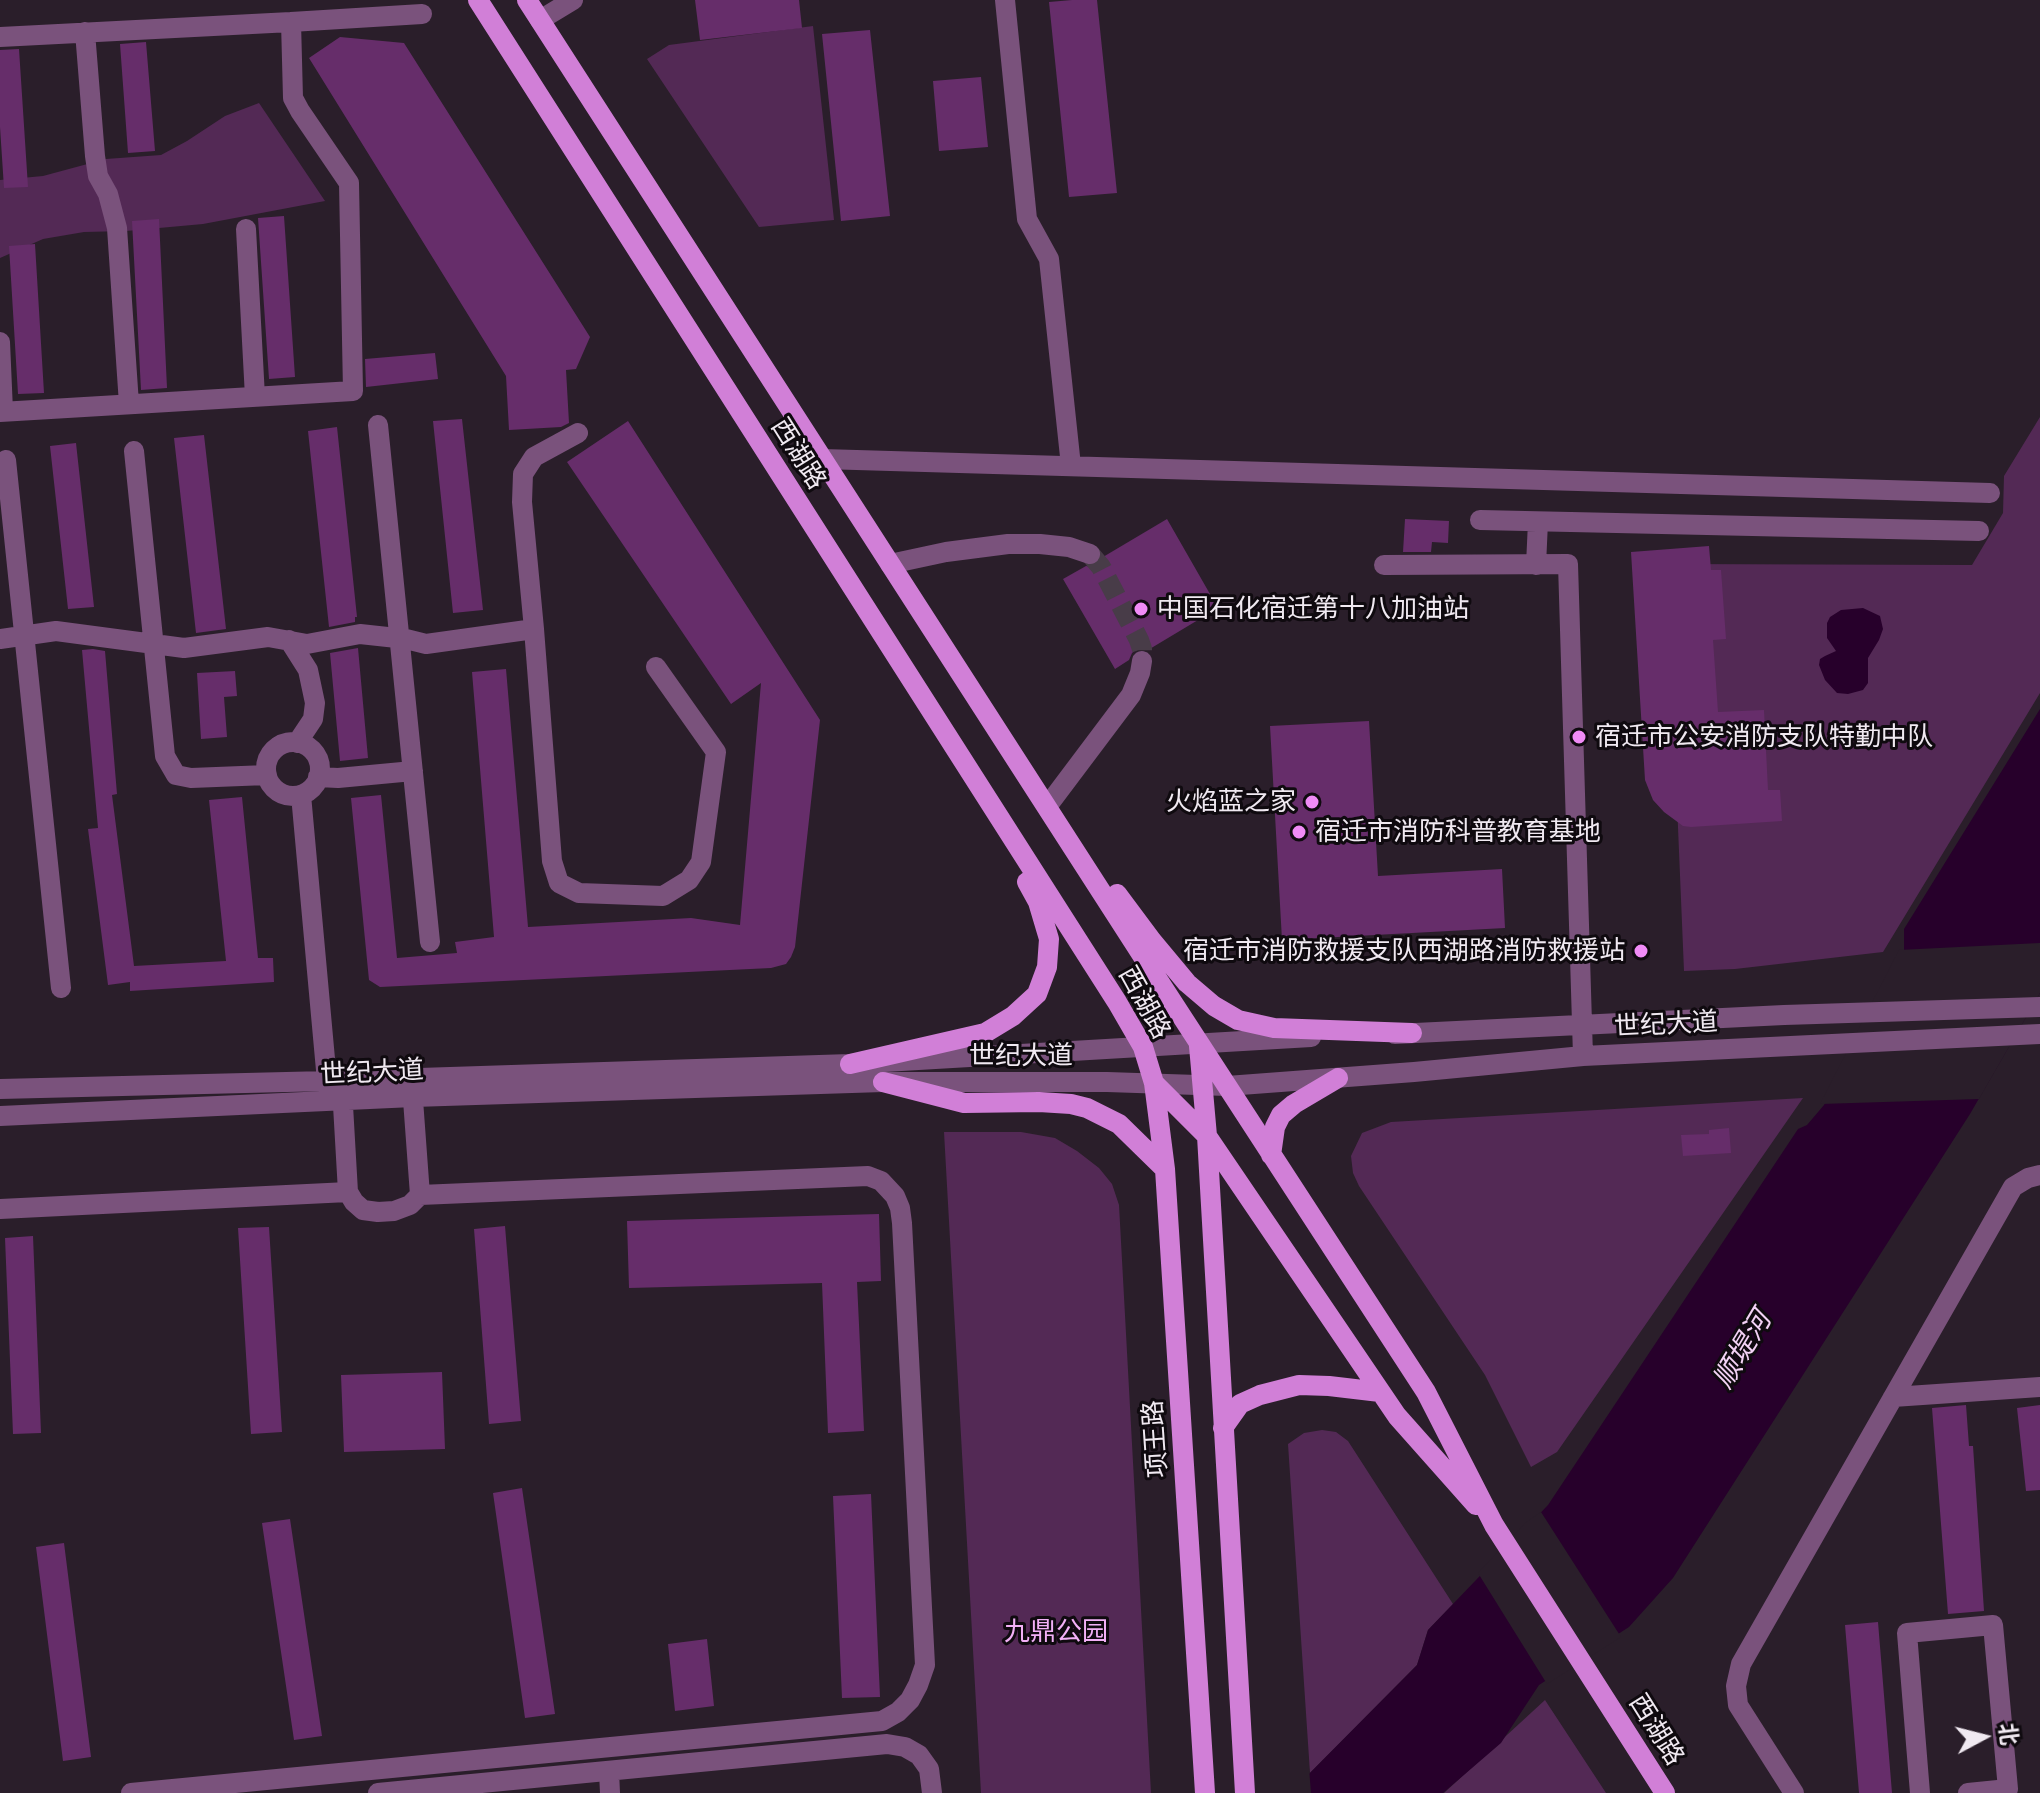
<!DOCTYPE html>
<html>
<head>
<meta charset="utf-8">
<style>
  body { margin:0 }
  #map { position:relative; width:2040px; height:1793px; overflow:hidden; background:#2a1e2a; font-family:Montserrat,"Noto Sans SC",sans-serif }
  canvas { display:block }
  .north { position:absolute; left:1944px; top:1697px; width:80px; height:80px; -webkit-text-stroke:6px #0f0a0f; paint-order:stroke; rotate:83deg; font-size:22px; font-weight:700; line-height:32px; text-align:center; color:#f0e9f1 }
  .north::after { content:''; display:block; margin:auto; width:28px; height:36px; background:#f0e9f1; clip-path:polygon(50% 0,100% 100%,50% 72%,0 100%) }
</style>
</head>
<body>
<div id="map">
<canvas width="2040" height="1793"></canvas>
<div class="north">北</div>
</div>
<script>
const context = document.querySelector('canvas').getContext('2d');
context.lineJoin = 'round';
function paint(path, color) {
  context.fillStyle = color;
  context.fill(path, 'evenodd');
}
function shape(rows) {
  const path = new Path2D();
  for (const r of rows) {
    if (r.length === 3) {
      path.moveTo(r[0] + r[2], r[1]);
      path.arc(r[0], r[1], r[2], 0, 2 * Math.PI);
      continue;
    }
    path.moveTo(r[0], r[1]);
    for (let i = 2; i < r.length; i += 2) path.lineTo(r[i], r[i + 1]);
  }
  return path;
}
function strokePath(path, color, width, dash) {
  context.strokeStyle = color;
  context.lineWidth = width;
  context.lineCap = dash ? 'butt' : 'round';
  context.setLineDash(dash || []);
  context.stroke(path);
}
function write(font, color, halo, rows, align = 'center') {
  context.font = font + ' Montserrat,"Noto Sans SC",sans-serif';
  context.lineWidth = 6;
  context.setLineDash([]);
  context.textBaseline = 'middle';
  context.strokeStyle = halo;
  context.fillStyle = color;
  for (const [text, x, y, turn = 0] of rows) {
    context.save();
    context.translate(x, y);
    context.rotate((+turn || 0) * Math.PI / 180);
    context.textAlign = isNaN(turn) ? turn : align;
    if (halo) context.strokeText(text, 0, 0);
    context.fillText(text, 0, 0);
    context.restore();
  }
}
paint(shape([
  [813,26,834,220,759,227,647,59,669,45],
  [259,103,325,201,203,224,126,231,84,232,43,239,0,258,0,180,43,176,106,159,161,155,187,141,225,116],
  [2040,417,2040,693,1883,952,1735,969,1684,971,1667,564,1972,565,2003,513,2004,476],
  [1803,1098,1557,1452,1531,1467,1485,1375,1359,1186,1353,1173,1351,1156,1362,1133,1391,1122],
  [944,1132,1021,1132,1055,1138,1077,1151,1099,1168,1112,1184,1119,1205,1151,1793,981,1793],
  [1322,1430,1336,1432,1348,1441,1453,1604,1428,1630,1417,1665,1310,1773,1288,1444,1304,1433],
  [1545,1700,1606,1793,1444,1793]
]), '#532955');
paint(shape([
  [1863,608,1880,616,1883,629,1879,640,1868,658,1868,683,1863,690,1848,694,1837,693,1825,680,1819,665,1820,659,1825,656,1836,651,1827,638,1827,623,1830,617,1841,610],
  [2040,709,2040,993,1970,1114,1673,1578,1629,1627,1539,1685,1501,1743,1443,1793,1290,1793,1417,1665,1428,1630,1548,1505,1798,1129,1807,1125,1824,1105,1904,950,1904,929]
]), '#27002b');
paint(shape([
  [2040,943,2040,993,1979,1099,1820,1104,1899,950],
  [1541,1512,1621,1637,1547,1684,1478,1573,1525,1523],
  [1309,1768,1311,1793,1286,1793,1287,1790]
]), '#2a1e2a');
paint(shape([
  [695,0,799,0,802,28,700,40],
  [1072,0,1097,0,1117,193,1069,197,1049,2],
  [870,30,890,216,841,221,822,34],
  [340,37,404,43,590,337,576,369,566,370,569,423,561,427,509,430,506,376,309,58],
  [146,42,155,151,128,153,120,44],
  [19,49,28,187,4,188,0,127,0,50],
  [981,77,988,147,939,151,933,81],
  [284,216,295,377,269,379,258,218],
  [159,219,167,388,141,390,132,221],
  [35,244,44,393,18,394,9,246],
  [435,353,438,379,366,387,365,359],
  [462,419,483,610,453,613,433,421],
  [628,421,820,720,795,947,791,957,786,964,771,968,380,987,369,980,351,798,381,795,397,958,457,953,455,942,494,937,472,672,506,669,528,927,691,918,740,925,761,683,731,704,567,462],
  [337,427,357,617,355,617,355,622,329,627,308,431],
  [204,435,226,629,196,633,174,438],
  [76,443,94,607,68,609,50,446],
  [1167,519,1218,608,1148,650,1137,649,1132,653,1129,660,1115,669,1063,579,1086,566,1092,567,1098,564,1103,557],
  [1405,519,1449,521,1448,543,1432,542,1431,552,1403,552],
  [1709,546,1711,570,1721,570,1726,639,1713,640,1718,712,1764,710,1768,790,1780,790,1782,821,1691,827,1683,826,1664,812,1653,800,1645,780,1631,552],
  [358,648,368,758,340,761,330,653],
  [93,649,105,651,117,794,112,795,134,966,226,961,209,800,242,797,258,958,273,958,274,982,130,991,130,982,108,985,88,829,98,828,82,650],
  [235,671,237,696,224,697,227,737,201,739,197,673],
  [1369,721,1378,876,1502,869,1505,928,1282,940,1270,726],
  [1729,1128,1731,1153,1683,1156,1681,1135,1709,1134,1709,1130],
  [879,1214,881,1281,857,1282,864,1431,828,1433,822,1283,629,1288,627,1221],
  [505,1226,521,1421,489,1424,474,1229],
  [269,1227,282,1432,251,1434,238,1228],
  [33,1236,41,1433,13,1434,5,1238],
  [442,1372,445,1449,344,1452,341,1375],
  [1966,1405,1969,1446,1973,1446,1984,1611,1948,1614,1932,1408],
  [2040,1405,2040,1490,2026,1491,2017,1408],
  [522,1488,555,1714,525,1718,493,1493],
  [871,1494,880,1697,842,1698,833,1496],
  [290,1519,322,1736,294,1740,262,1523],
  [64,1543,91,1757,63,1761,36,1547],
  [1878,1622,1892,1793,1859,1793,1845,1625],
  [707,1639,714,1706,675,1711,668,1644]
]), '#662d6a');
strokePath(shape([
  [1090,554,1101,567,1139,640,1142,649,1142,661]
]), '#483c48', 20, [20, 10]);
strokePath(shape([
  [1005,0,1027,219,1049,259,1071,466],
  [540,20,573,0],
  [291,22,422,14],
  [85,32,95,156,98,176,108,194,117,228,129,404],
  [0,37,291,22,293,98,300,111,349,183,353,391,0,412],
  [246,229,255,397],
  [0,342,3,411],
  [378,425,430,942],
  [134,451,165,756,176,775,191,778,267,775],
  [822,459,1990,493],
  [6,460,61,988],
  [1480,520,1979,531],
  [890,564,946,552,1008,544,1040,544,1069,547,1090,554],
  [1384,565,1568,564,1583,1056],
  [1536,565,1538,522],
  [534,629,522,502,523,474,534,457,578,433],
  [0,639,56,631,184,648,268,637,307,644,360,634,406,639,426,644,534,629,552,861,559,883,579,893,663,896,689,880,701,862,716,752,656,667],
  [289,640,308,670,315,703,313,719,297,743],
  [293,769,27],
  [318,777,338,778,413,771],
  [301,795,327,1081],
  [1049,804,1131,695,1140,673,1142,661],
  [1395,1034,1784,1015,2040,1007],
  [342,1088,348,1192,354,1202,363,1210,378,1212,394,1211,410,1205,420,1195,412,1086],
  [0,1089,327,1081,850,1064,1311,1037],
  [0,1116,413,1097,883,1082,1107,1082,1227,1086,1414,1072,1583,1056,2040,1034],
  [0,1209,348,1192],
  [1893,1397,2040,1387],
  [609,1771,610,1793],
  [131,1793,882,1721,898,1712,910,1700,918,1685,925,1665,902,1223,900,1208,895,1196,881,1181,868,1176,420,1195],
  [378,1793,887,1744,905,1747,919,1755,929,1769,932,1793],
  [1794,1793,1738,1705,1736,1686,1741,1664,2013,1187,2028,1178,2040,1175],
  [1920,1793,1907,1633,1993,1625,2008,1789,1968,1793]
]), '#7a527c', 20);
strokePath(shape([
  [478,0,1117,1002,1143,1047,1154,1083,1207,1136,1397,1416,1476,1505],
  [527,0,1149,966,1426,1392,1494,1525,1665,1793],
  [1117,894,1152,941,1187,983,1214,1006,1238,1020,1274,1028,1412,1033],
  [1199,1046,1207,1136,1245,1793],
  [850,1064,985,1033,1013,1016,1037,994,1047,967,1049,939,1038,902,1027,882],
  [883,1082,964,1103,1039,1102,1071,1104,1087,1108,1119,1124,1165,1169],
  [1154,1083,1165,1169,1205,1793],
  [1271,1155,1275,1127,1281,1115,1294,1104,1338,1078],
  [1223,1428,1240,1404,1260,1395,1299,1385,1329,1386,1380,1392]
]), '#d17fd7', 20);
for (const [x, y, r, color] of [
  [1141,609,8,"#f08bf6"],
  [1579,737,8,"#f08bf6"],
  [1312,802,8,"#f08bf6"],
  [1299,832,8,"#f08bf6"],
  [1641,951,8,"#f08bf6"]
]) {
  const dot = new Path2D();
  dot.arc(x, y, r, 0, 2 * Math.PI);
  context.fillStyle = color;
  context.fill(dot);
  strokePath(dot, '#0f0a0f', 3);
}
write('26px', '#f0e9f1', '#0f0a0f', [
  ["西湖路",798,454,58],
  ["西湖路",1144,1003,61],
  ["世纪大道",1666,1025,-3],
  ["世纪大道",1021,1056],
  ["世纪大道",372,1073,-3],
  ["项王路",1156,1439,-94],
  ["西湖路",1656,1730,58]
]);
write('26px', '#f0e9f1', '#0f0a0f', [
  ["中国石化宿迁第十八加油站",1157,609],
  ["宿迁市公安消防支队特勤中队",1595,737],
  ["火焰蓝之家",1296,802,"right"],
  ["宿迁市消防科普教育基地",1315,832],
  ["宿迁市消防救援支队西湖路消防救援站",1625,951,"right"]
], 'left');
write('26px', '#f2b0f6', '#0f0a0f', [
  ["九鼎公园",1056,1632]
]);
write('italic 28px', '#f3d2f5', '#0f0a0f', [
  ["顺堤河",1743,1350,-59]
]);
</script>
</body>
</html>
